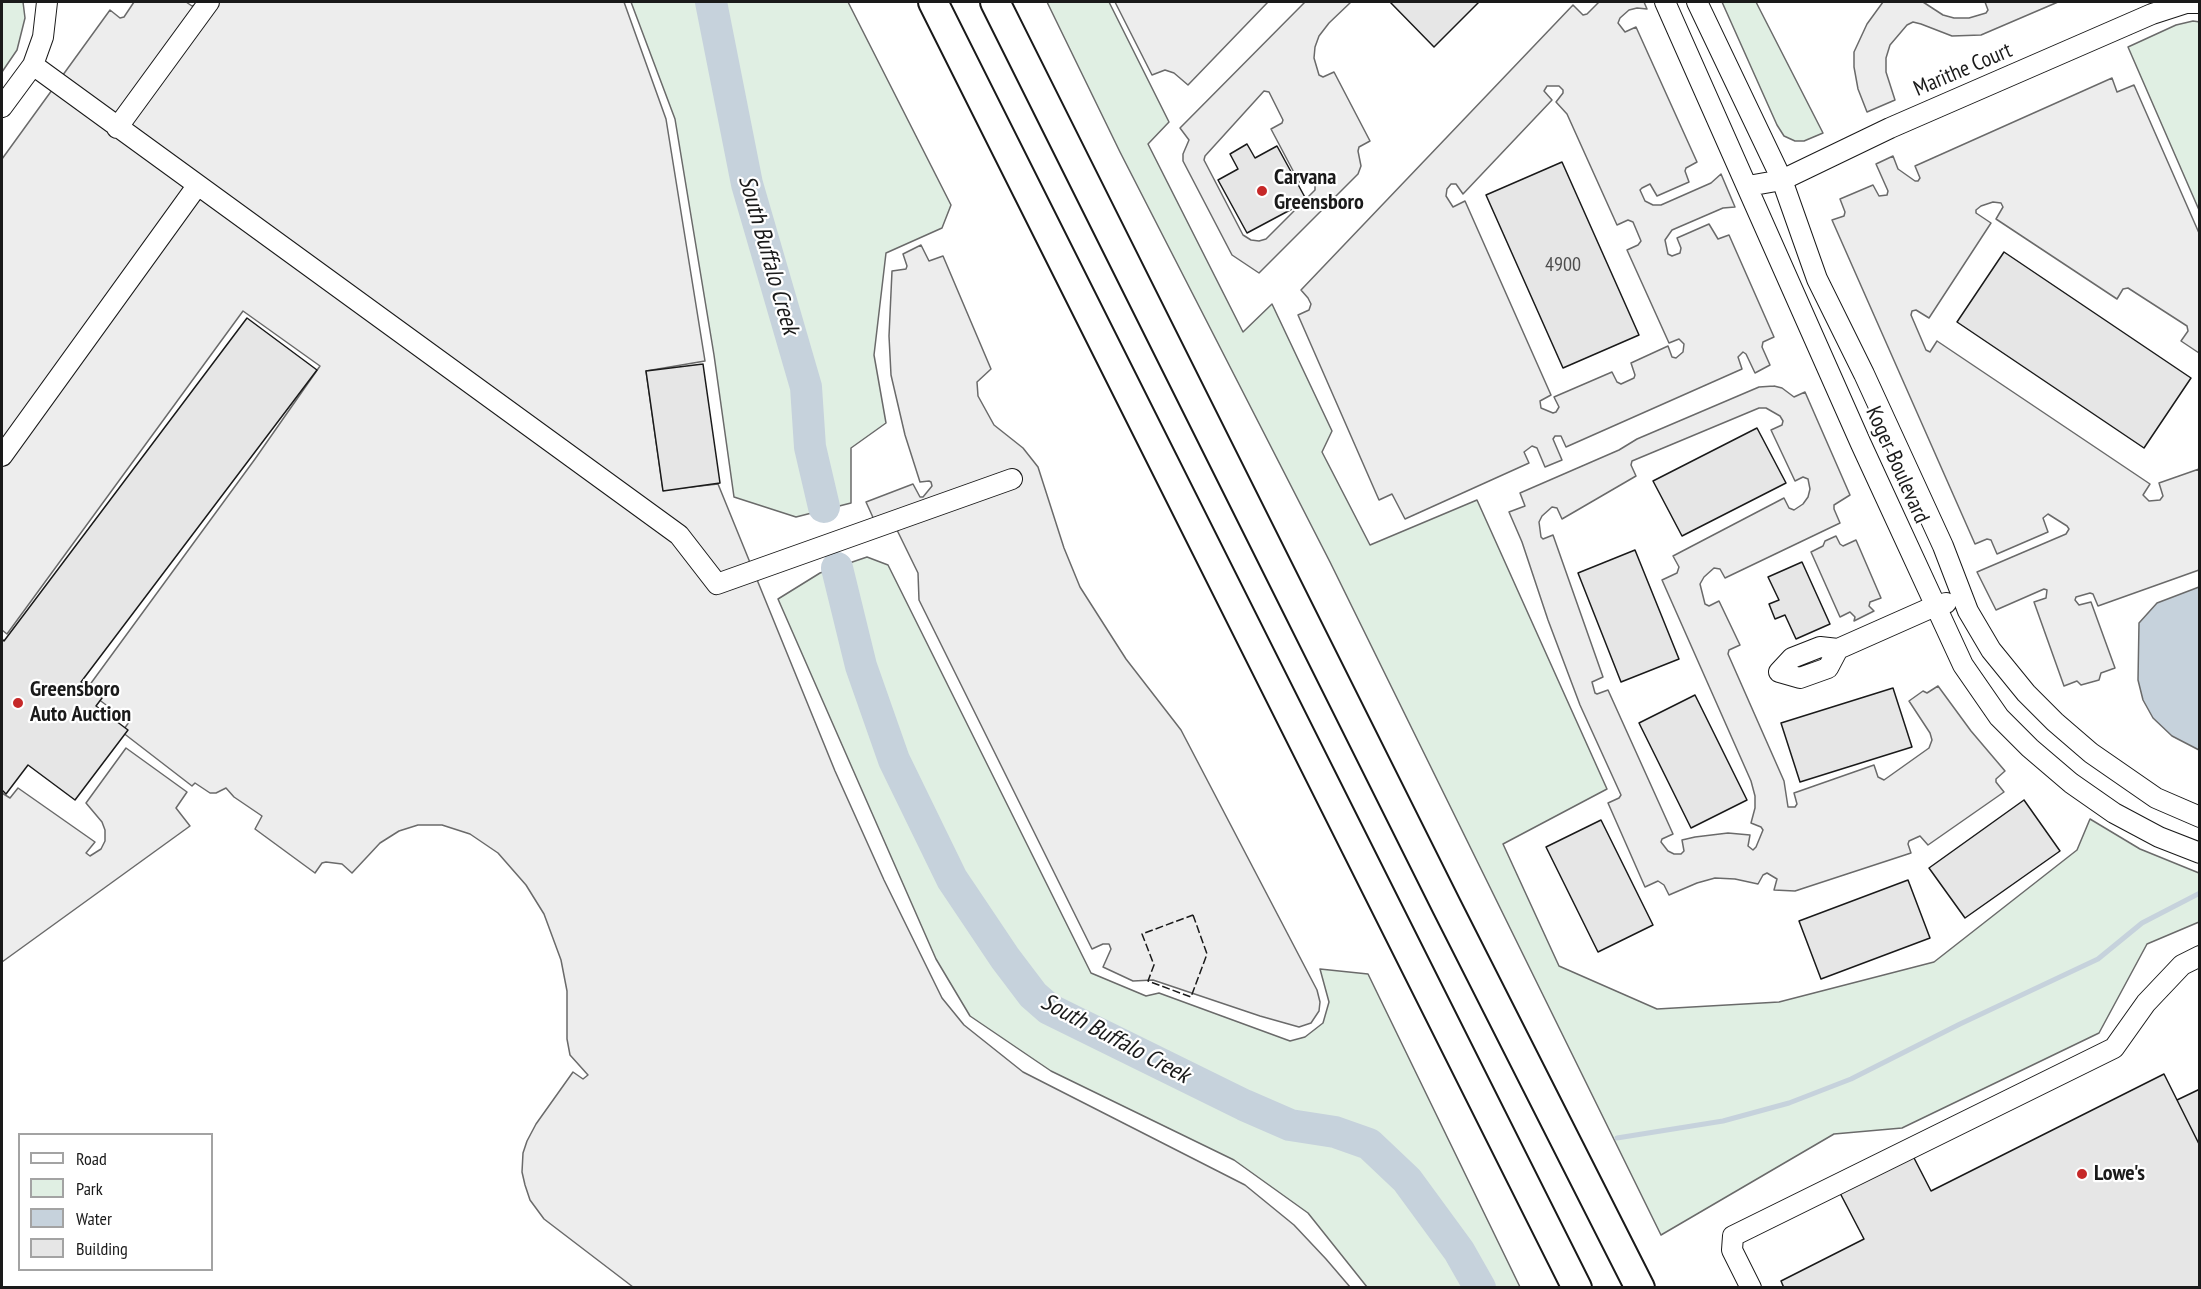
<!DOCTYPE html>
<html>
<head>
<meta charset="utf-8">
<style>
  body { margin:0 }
  #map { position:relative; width:2201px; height:1289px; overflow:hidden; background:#fff; font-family:"PT Sans Narrow",sans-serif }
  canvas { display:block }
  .frame { position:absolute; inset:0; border:3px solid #1a1a1a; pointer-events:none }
  .legend { position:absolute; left:18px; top:1133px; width:195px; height:138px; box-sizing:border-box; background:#fff; border:2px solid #a3a3a3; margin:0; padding:8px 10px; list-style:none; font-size:18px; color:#1a1a1a }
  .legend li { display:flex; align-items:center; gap:12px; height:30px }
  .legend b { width:30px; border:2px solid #a3a3a3 }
</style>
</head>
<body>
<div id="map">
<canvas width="2201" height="1289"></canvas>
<div class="frame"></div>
<ul class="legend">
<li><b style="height:8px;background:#fff"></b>Road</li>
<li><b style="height:16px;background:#e0efe3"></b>Park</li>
<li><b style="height:16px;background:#c6d2dc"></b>Water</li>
<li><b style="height:16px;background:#e6e6e6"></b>Building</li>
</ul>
</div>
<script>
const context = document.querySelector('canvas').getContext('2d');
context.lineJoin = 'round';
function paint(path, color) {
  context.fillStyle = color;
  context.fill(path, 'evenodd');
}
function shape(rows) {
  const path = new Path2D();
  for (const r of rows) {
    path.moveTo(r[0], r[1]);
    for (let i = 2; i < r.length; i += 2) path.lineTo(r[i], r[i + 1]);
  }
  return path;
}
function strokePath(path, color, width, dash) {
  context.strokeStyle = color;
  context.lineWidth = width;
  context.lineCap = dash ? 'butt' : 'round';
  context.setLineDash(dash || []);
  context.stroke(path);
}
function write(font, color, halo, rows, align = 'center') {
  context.font = font + ' "PT Sans Narrow",sans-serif';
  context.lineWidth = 4.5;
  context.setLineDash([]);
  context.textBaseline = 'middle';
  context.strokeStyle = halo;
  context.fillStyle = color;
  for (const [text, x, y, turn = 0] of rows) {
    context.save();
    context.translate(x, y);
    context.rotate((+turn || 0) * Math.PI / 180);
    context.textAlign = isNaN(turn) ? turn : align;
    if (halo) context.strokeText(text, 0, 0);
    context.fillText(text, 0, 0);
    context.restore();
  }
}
const green = shape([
  [2,2,23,2,25,18,17,50,2,72,2,2],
  [631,2,848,2,951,205,942,228,886,253,874,355,886,423,851,448,851,503,796,517,734,497,714,355,675,119,631,2],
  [1047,2,1109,2,1169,122,1148,144,1243,332,1272,304,1332,431,1322,452,1370,545,1477,500,1607,789,1503,844,1559,966,1657,1009,1779,1002,1934,962,2077,850,2090,819,2140,849,2199,873,2199,922,2147,944,2099,1033,1902,1128,1834,1134,1661,1235,1330,562,1120,152,1047,2],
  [1722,2,1756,2,1823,133,1804,141,1795,141,1784,136,1777,125,1722,2],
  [2193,21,2200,22,2199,210,2128,47,2176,25,2193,21],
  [867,557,888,565,1091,973,1146,996,1159,993,1290,1041,1305,1037,1323,1023,1329,1002,1320,969,1368,974,1520,1287,1367,1287,1308,1213,1234,1160,1051,1071,970,1016,936,959,778,599,820,573,867,557]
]);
paint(green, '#e0efe3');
strokePath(green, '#6a6a6a', 1.5);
const parking = shape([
  [134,2,186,2,192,6,195,5,197,2,624,2,666,119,705,361,646,371,663,490,718,484,835,771,884,880,942,998,964,1025,1023,1072,1245,1185,1294,1225,1326,1259,1350,1287,633,1287,544,1219,530,1200,525,1185,522,1172,523,1153,527,1141,536,1124,573,1072,583,1079,588,1075,570,1055,567,1039,567,991,561,960,544,914,526,885,498,853,470,834,442,825,418,825,399,831,380,843,352,873,342,864,326,862,322,863,315,873,255,829,262,816,234,797,226,788,216,793,210,793,195,783,192,786,122,732,129,722,86,690,255,459,320,366,243,311,7,634,2,630,2,159,110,10,120,18,124,17,134,2],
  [1115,2,1268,2,1188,85,1174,73,1165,70,1152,75,1115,2],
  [1305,2,1351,2,1329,23,1319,36,1315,47,1314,58,1319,75,1323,77,1334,72,1370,141,1359,147,1358,151,1361,166,1358,174,1259,273,1232,255,1183,161,1183,154,1189,140,1180,128,1305,2],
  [1264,91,1269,92,1283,120,1282,123,1271,129,1299,182,1309,178,1313,180,1315,186,1315,190,1266,239,1259,241,1251,240,1243,235,1204,160,1205,156,1264,91],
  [1599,2,1644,2,1647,9,1637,8,1629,10,1620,18,1618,23,1625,32,1636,27,1697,162,1686,168,1685,171,1689,182,1657,196,1650,184,1642,188,1640,190,1645,201,1653,205,1661,205,1711,183,1721,174,1735,207,1723,208,1672,230,1665,240,1668,254,1672,256,1680,253,1681,248,1677,238,1709,224,1718,239,1729,235,1774,337,1763,342,1762,347,1770,365,1755,373,1746,354,1743,352,1738,357,1742,369,1566,447,1561,436,1555,436,1553,439,1562,460,1545,467,1537,448,1532,446,1524,452,1529,463,1405,519,1392,494,1379,500,1298,315,1309,310,1311,304,1308,298,1301,290,1573,5,1583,15,1587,14,1599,2],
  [1547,86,1559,86,1563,90,1563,93,1556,102,1567,114,1617,225,1628,220,1633,222,1641,241,1638,245,1627,250,1669,343,1679,339,1684,344,1683,352,1676,358,1672,357,1668,346,1631,363,1635,375,1634,378,1621,384,1617,382,1612,372,1554,397,1559,407,1556,412,1553,413,1541,408,1540,401,1551,395,1465,201,1453,207,1446,196,1447,189,1451,184,1456,184,1463,194,1552,100,1544,91,1547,86],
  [1883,2,1923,2,1943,15,1954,18,1969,18,1986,13,1988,10,1985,2,2058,2,1981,35,1952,36,1921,24,1913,22,1907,25,1890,45,1886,58,1886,72,1895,100,1867,112,1858,89,1854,67,1854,52,1867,24,1883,2],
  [2112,78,2117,92,2134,85,2199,233,2199,353,2181,341,2188,331,2187,326,2128,288,2123,289,2117,299,1996,219,2003,207,2001,203,1993,202,1981,206,1976,210,1976,213,1991,223,1929,318,1916,310,1912,311,1911,315,1926,350,1930,352,1937,341,2150,484,2143,495,2149,501,2160,500,2163,496,2159,483,2199,469,2199,570,2098,606,2093,594,2090,593,2076,597,2075,600,2079,605,2091,602,2115,668,2101,673,2099,680,2081,685,2077,681,2064,686,2034,602,2046,598,2047,590,2044,589,1996,610,1977,572,2066,534,2069,529,2067,526,2048,514,2043,518,2048,532,1997,554,1991,540,1987,539,1975,544,1832,220,1844,216,1845,212,1840,199,1873,185,1879,196,1887,195,1888,191,1876,164,1893,156,1898,169,1915,181,1918,181,1920,178,1915,166,2112,78],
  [921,245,929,261,943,256,991,369,977,382,978,396,994,425,1023,448,1038,467,1064,548,1080,587,1126,659,1181,730,1317,990,1320,1002,1319,1011,1311,1023,1299,1027,1260,1016,1153,980,1133,981,1103,967,1111,949,1109,944,1103,944,1092,949,919,600,918,573,897,530,880,533,866,502,913,484,920,497,923,497,932,486,931,482,929,481,920,482,905,435,891,375,889,336,892,271,906,269,907,266,903,254,921,245],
  [1774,386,1782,388,1794,397,1805,392,1850,495,1834,505,1834,509,1840,523,1725,578,1720,569,1714,568,1704,577,1700,584,1705,604,1709,606,1719,601,1740,645,1729,650,1728,654,1784,781,1788,807,1795,807,1797,804,1794,793,1874,765,1878,777,1884,780,1929,748,1932,740,1930,733,1909,701,1923,691,1927,693,1938,686,1971,731,2005,771,1996,779,1996,782,2004,792,1928,845,1920,836,1909,841,1908,844,1911,853,1795,891,1774,890,1777,879,1767,873,1763,875,1758,884,1735,879,1715,878,1697,883,1669,895,1664,885,1658,881,1645,887,1608,803,1619,798,1621,795,1580,705,1548,620,1522,542,1509,512,1525,506,1520,493,1619,450,1637,439,1759,387,1774,386],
  [1759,408,1766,408,1780,416,1783,421,1782,425,1771,430,1795,481,1803,477,1808,479,1810,489,1808,497,1803,504,1794,510,1789,508,1784,498,1673,556,1679,567,1677,573,1662,580,1751,781,1755,796,1755,808,1751,823,1761,827,1763,830,1756,847,1753,850,1748,846,1750,835,1728,833,1695,837,1682,840,1684,851,1681,854,1674,854,1668,851,1661,842,1662,839,1673,834,1608,690,1597,694,1595,693,1592,682,1603,677,1553,535,1543,539,1541,537,1539,522,1542,516,1552,507,1557,508,1562,519,1636,476,1631,465,1632,461,1759,408],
  [1836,536,1840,544,1843,546,1856,540,1881,598,1870,602,1869,606,1874,611,1854,621,1855,617,1850,612,1840,617,1811,552,1823,546,1825,541,1836,536],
  [126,748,187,792,176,808,190,826,2,962,2,793,10,798,18,788,95,842,86,853,90,856,101,849,105,841,105,830,102,822,86,803,126,748]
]);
paint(parking, '#ededed');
strokePath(parking, '#6a6a6a', 1.5);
const water = shape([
  [2199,587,2200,587,2199,750,2172,736,2153,718,2143,700,2138,680,2139,623,2157,603,2199,587]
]);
paint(water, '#c6d2dc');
strokePath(water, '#6a6a6a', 1.5);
strokePath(shape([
  [1617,1138,1723,1121,1789,1103,1851,1079,1960,1024,2098,959,2142,923,2200,893]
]), '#c6d2dc', 5);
strokePath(shape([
  [711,2,747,184,806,387,810,447,824,507],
  [837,568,861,666,894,760,952,879,1005,958,1033,995,1049,1009,1244,1105,1290,1125,1335,1132,1369,1144,1407,1180,1459,1251,1480,1288]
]), '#c6d2dc', 32);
const building = shape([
  [1390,2,1479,2,1434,47,1390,2],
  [1247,144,1255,158,1277,146,1307,201,1247,233,1218,180,1238,169,1230,154,1247,144],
  [1562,162,1639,335,1563,368,1486,195,1562,162],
  [2004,252,2191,378,2144,448,1957,322,2004,252],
  [247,318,317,370,81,682,102,698,96,706,128,730,75,800,28,765,6,794,2,790,2,639,4,641,247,318],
  [703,364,720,483,663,491,646,371,703,364],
  [1757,428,1786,483,1682,536,1653,481,1757,428],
  [1635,550,1679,659,1621,682,1578,573,1635,550],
  [1802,562,1830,624,1796,639,1785,615,1775,619,1769,604,1779,600,1768,577,1802,562],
  [1893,688,1912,747,1800,782,1781,723,1893,688],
  [1695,695,1747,800,1691,828,1639,723,1695,695],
  [2024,800,2060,851,1965,918,1929,868,2024,800],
  [1601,820,1653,925,1598,952,1546,847,1601,820],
  [1908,880,1930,938,1821,979,1799,921,1908,880],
  [2164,1074,2200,1146,2200,1288,1784,1288,1781,1281,1864,1239,1840,1193,1913,1156,1931,1191,2164,1074],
  [2200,1089,2200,1146,2177,1100,2200,1089]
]);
paint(building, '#e6e6e6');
strokePath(building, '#1a1a1a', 1.5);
const minor = shape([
  [1665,2,1861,444,1963,665,1999,717,2030,748,2071,783,2114,813,2159,837,2200,853],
  [1697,2,1782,180,1817,279,1864,374,1943,546,1968,611,1991,650,2026,693,2055,722,2091,753,2156,798,2200,817],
  [33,65,679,535,717,584,1012,479],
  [2,107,33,65,43,37,47,2],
  [117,128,209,2],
  [1748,186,1782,180,1890,128,2152,14,2186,3,2200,3],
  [2,456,197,186],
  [1838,649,1828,668,1800,678,1779,672,1792,658,1820,647,1838,649,1935,606,1946,603],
  [1751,1288,1732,1250,1733,1236,2114,1048,2146,1003,2182,965,2200,956]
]);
const highway = shape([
  [933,2,1577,1288],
  [995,2,1447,907,1640,1288]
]);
strokePath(minor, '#1a1a1a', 22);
strokePath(highway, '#1a1a1a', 32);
strokePath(minor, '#fff', 20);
strokePath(highway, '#fff', 28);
strokePath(shape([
  [1193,915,1207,954,1191,997,1148,981,1154,965,1142,934,1193,915]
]), '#1a1a1a', 1.5, [8, 3]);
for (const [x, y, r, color] of [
  [1262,191,6,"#c62828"],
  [18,703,6,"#c62828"],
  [2082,1174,6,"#c62828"]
]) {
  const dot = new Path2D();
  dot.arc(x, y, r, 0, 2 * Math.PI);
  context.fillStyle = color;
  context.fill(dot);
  strokePath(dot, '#fff', 2);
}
write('20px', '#4d4d4d', null, [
  ["4900",1563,265]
]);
write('22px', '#1a1a1a', '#fff', [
  ["Marithe Court",1963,70,-23],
  ["Koger Boulevard",1897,465,66]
]);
write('bold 22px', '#1a1a1a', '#fff', [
  ["Carvana",1274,178],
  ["Greensboro",1274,203],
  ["Greensboro",30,690],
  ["Auto Auction",30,715],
  ["Lowe's",2094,1174]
], 'left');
write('italic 24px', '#1a1a1a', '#fff', [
  ["South Buffalo Creek",768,255,74],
  ["South Buffalo Creek",1115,1039,28]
]);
</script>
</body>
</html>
